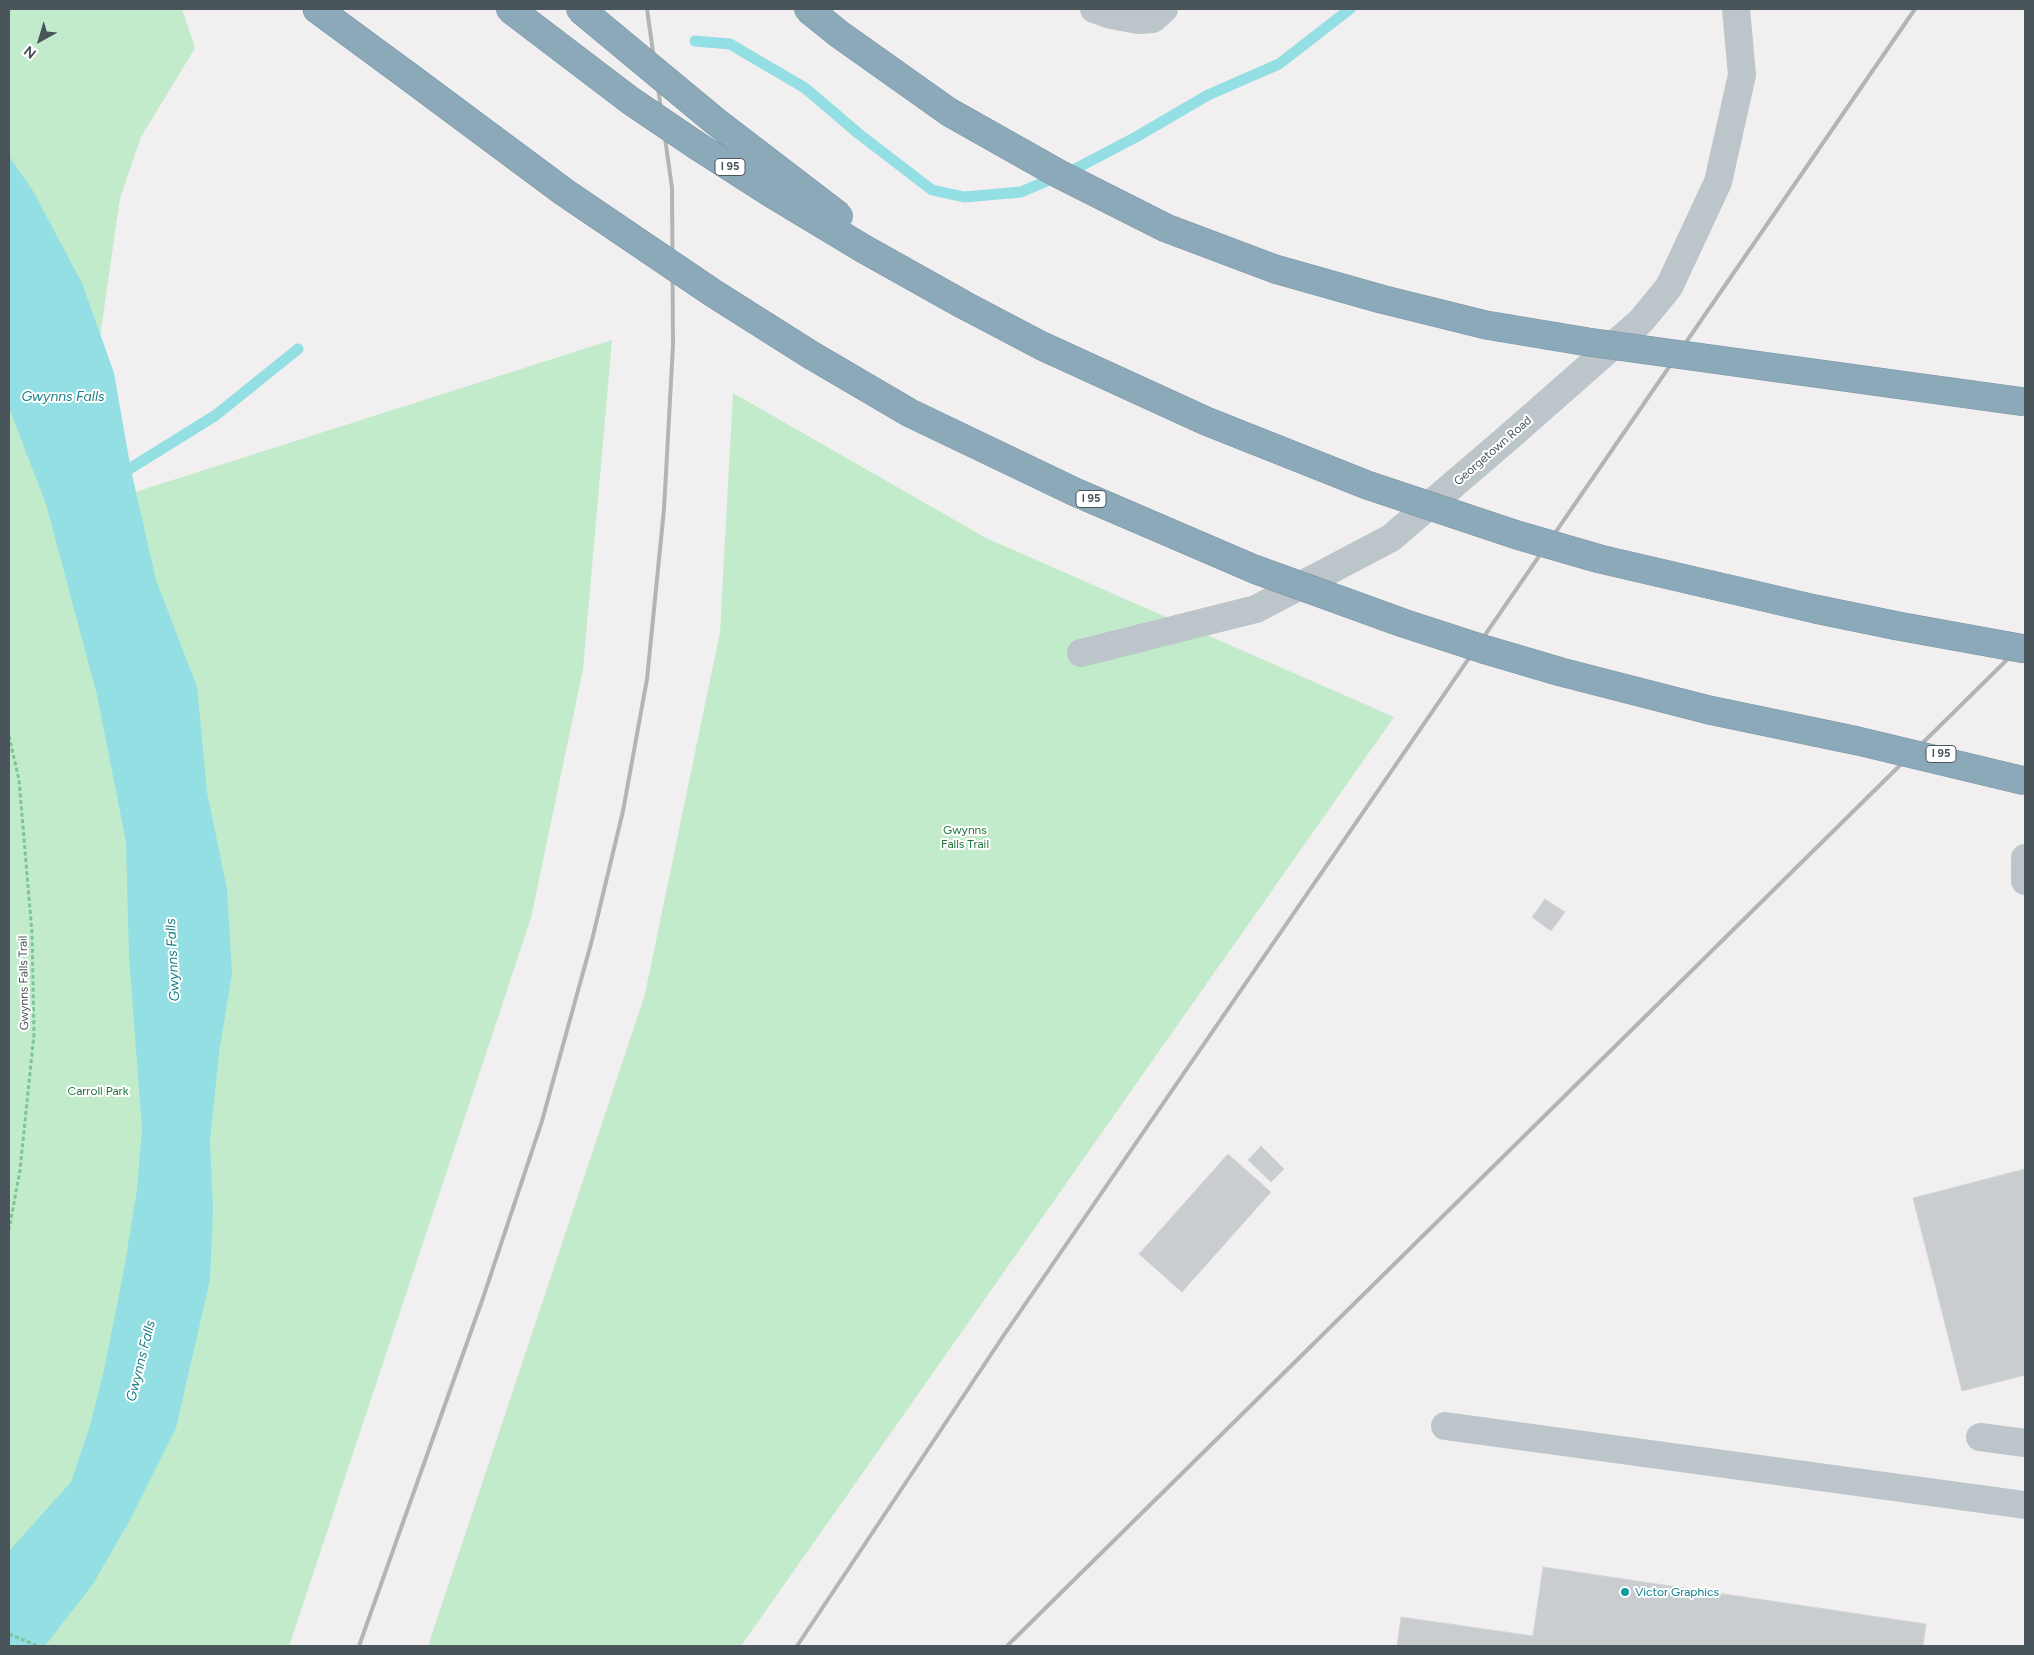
<!DOCTYPE html>
<html>
<head>
<meta charset="utf-8">
<style>
  body { margin:0 }
  #map { position:relative; width:2034px; height:1655px; overflow:hidden; background:#f1efef; font-family:Figtree,sans-serif }
  canvas { display:block }
  .frame { position:absolute; inset:0; border:10px solid #49555a; pointer-events:none }
  .north { position:absolute; left:15px; top:15px; width:50px; height:50px; -webkit-text-stroke:4px #fff; paint-order:stroke; rotate:219deg; font-size:14px; font-weight:700; line-height:20px; text-align:center; color:#49555a }
  .north::after { content:''; display:block; margin:auto; width:18px; height:22px; background:#49555a; clip-path:polygon(50% 0,100% 100%,50% 72%,0 100%) }
</style>
</head>
<body>
<div id="map">
<canvas width="2034" height="1655"></canvas>
<div class="frame"></div>
<div class="north">N</div>
</div>
<script>
const context = document.querySelector('canvas').getContext('2d');
context.lineJoin = 'round';
function paint(path, color) {
  context.fillStyle = color;
  context.fill(path, 'evenodd');
}
function shape(rows) {
  const path = new Path2D();
  for (const r of rows) {
    path.moveTo(r[0], r[1]);
    for (let i = 2; i < r.length; i += 2) path.lineTo(r[i], r[i + 1]);
  }
  return path;
}
function strokePath(path, color, width, dash) {
  context.strokeStyle = color;
  context.lineWidth = width;
  context.lineCap = dash ? 'butt' : 'round';
  context.setLineDash(dash || []);
  context.stroke(path);
}
function write(font, color, halo, rows, align = 'center') {
  context.font = font + ' Figtree,sans-serif';
  context.lineWidth = 4;
  context.setLineDash([]);
  context.textBaseline = 'middle';
  context.strokeStyle = halo;
  context.fillStyle = color;
  for (const [text, x, y, turn = 0] of rows) {
    context.save();
    context.translate(x, y);
    context.rotate((+turn || 0) * Math.PI / 180);
    context.textAlign = isNaN(turn) ? turn : align;
    if (halo) context.strokeText(text, 0, 0);
    context.fillText(text, 0, 0);
    context.restore();
  }
}
paint(shape([
  [9,9,182,9,195,48,141,137,120,198,87,427,101,503,612,340,583,669,531,918,289,1646,9,1646],
  [733,393,986,538,1394,717,741,1646,428,1646,645,994,720,632]
]), '#c2ebcb');
paint(shape([
  [9,156,33,191,82,283,114,373,131,470,156,580,197,687,207,792,227,889,232,973,219,1053,210,1141,213,1211,210,1280,176,1428,130,1520,93,1584,45,1646,9,1646,9,1551,71,1482,89,1429,104,1370,124,1269,137,1190,142,1129,129,957,126,842,97,695,46,504,9,408]
]), '#93dfe3');
strokePath(shape([
  [695,41,730,44,805,88,859,134,932,190,964,197,1021,192,1075,169,1136,137,1208,95,1279,64,1350,9],
  [118,476,216,415,298,349]
]), '#93dfe3', 11);
const building = shape([
  [1545,899,1565,912,1551,931,1532,917,1545,899],
  [1261,1146,1284,1169,1271,1182,1248,1160,1261,1146],
  [1228,1154,1271,1192,1182,1292,1139,1254,1228,1154],
  [2025,1169,2025,1375,1962,1391,1913,1198,2025,1169],
  [1543,1567,1926,1624,1923,1646,1397,1646,1401,1617,1533,1636,1543,1567]
]);
paint(building, '#c9cdd0');
strokePath(building, '#d3d6da', 1);
const highway = shape([
  [317,9,408,76]
]);
strokePath(highway, '#7794a5', 29);
strokePath(shape([
  [9,736,19,780,32,933,34,1034,20,1170,9,1230],
  [9,1634,38,1646]
]), '#7dc596', 3, [4, 2.5]);
strokePath(shape([
  [1094,9,1111,15,1138,20,1153,19,1164,9],
  [1081,653,1256,609,1391,538,1502,443,1641,321,1669,287,1718,182,1742,75,1736,9],
  [2025,858,2025,881],
  [1445,1426,2025,1505],
  [1980,1437,2025,1443]
]), '#bcc5ca', 28);
strokePath(highway, '#8ba9b9', 28);
strokePath(shape([
  [359,1646,484,1295,542,1121,592,940,623,811,647,679,664,509,673,345,672,188,647,9],
  [797,1646,1004,1335,1915,9],
  [1007,1646,2025,642]
]), '#b2b5b8', 4);
const highwayBridge = shape([
  [510,9,631,101,696,145,771,193,864,249,964,305,1042,346,1206,421,1367,485,1517,535,1600,559,1815,609,1898,626,2025,649],
  [580,9,715,121,839,216],
  [808,9,839,34,949,112,1059,174,1166,228,1275,269,1381,299,1486,325,1588,342,2025,402],
  [408,76,564,192,713,293,811,355,910,413,1075,492,1254,569,1403,623,1483,649,1561,672,1709,710,1858,741,2025,781]
]);
strokePath(highwayBridge, '#7794a5', 29, []);
strokePath(highwayBridge, '#8ba9b9', 28);
for (const [x, y, r, color] of [
  [1625,1592,5,"#0f9aa8"]
]) {
  const dot = new Path2D();
  dot.arc(x, y, r, 0, 2 * Math.PI);
  context.fillStyle = color;
  context.fill(dot);
  strokePath(dot, '#fff', 2);
}
for (const [x, y, w] of [
  [730,167,30],
  [1091,499,30],
  [1941,754,30]
]) {
  const box = new Path2D();
  box.roundRect(x - w / 2, y - 8.5, w, 17, 4);
  context.fillStyle = '#fff';
  context.fill(box);
  strokePath(box, '#49555a', 1);
}
write('bold 11px', '#49555a', null, [
  ["I 95",730,167],
  ["I 95",1091,499],
  ["I 95",1941,754]
]);
write('12px', '#49555a', '#fff', [
  ["Georgetown Road",1493,451,-41],
  ["Gwynns Falls Trail",24,983,-91]
]);
write('12px', '#20753d', '#fff', [
  ["Gwynns",965,830],
  ["Falls Trail",965,844],
  ["Carroll Park",98,1091]
]);
write('12px', '#0d838f', '#fff', [
  ["Victor Graphics",1635,1592]
], 'left');
write('italic 14px', '#198187', '#fff', [
  ["Gwynns Falls",63,397],
  ["Gwynns Falls",173,960,-93],
  ["Gwynns Falls",141,1361,-76]
]);
</script>
</body>
</html>
